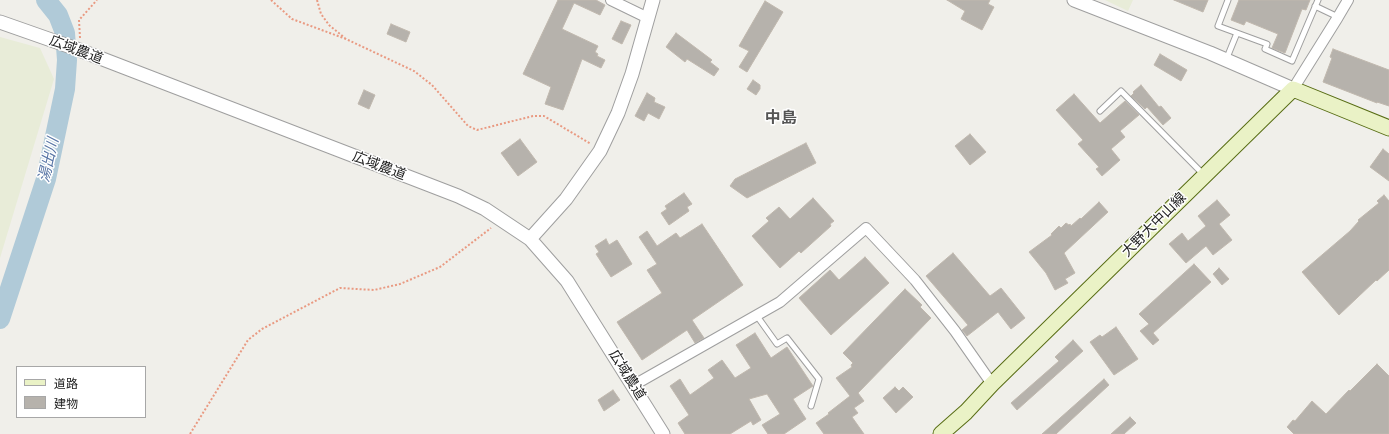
<!DOCTYPE html>
<html>
<head>
<meta charset="utf-8">
<style>
  body { margin:0 }
  #map { position:relative; width:1389px; height:434px; overflow:hidden; background:#f0efea; font-family:"PT Sans","Noto Sans JP",sans-serif }
  canvas { display:block }
  .legend { position:absolute; left:16px; top:366px; width:130px; height:52px; box-sizing:border-box; background:#fff; border:1px solid #a7a7a7; margin:0; padding:5px 7px; list-style:none; font-size:12px; color:#222 }
  .legend li { display:flex; align-items:center; gap:8px; height:20px }
  .legend b { width:20px; border:1px solid #a7a7a7 }
</style>
</head>
<body>
<div id="map">
<canvas width="1389" height="434"></canvas>
<ul class="legend">
<li><b style="height:5px;background:#eaf2c6"></b>道路</li>
<li><b style="height:11px;background:#b6b2ac"></b>建物</li>
</ul>
</div>
<script>
const context = document.querySelector('canvas').getContext('2d');
context.lineJoin = 'round';
function paint(path, color) {
  context.fillStyle = color;
  context.fill(path, 'evenodd');
}
function shape(rows) {
  const path = new Path2D();
  for (const r of rows) {
    path.moveTo(r[0], r[1]);
    for (let i = 2; i < r.length; i += 2) path.lineTo(r[i], r[i + 1]);
  }
  return path;
}
function strokePath(path, color, width, dash) {
  context.strokeStyle = color;
  context.lineWidth = width;
  context.lineCap = dash ? 'butt' : 'round';
  context.setLineDash(dash || []);
  context.stroke(path);
}
function write(font, color, halo, rows, align = 'center') {
  context.font = font + ' "PT Sans","Noto Sans JP",sans-serif';
  context.lineWidth = 3;
  context.setLineDash([]);
  context.textBaseline = 'middle';
  context.strokeStyle = halo;
  context.fillStyle = color;
  for (const [text, x, y, turn = 0] of rows) {
    context.save();
    context.translate(x, y);
    context.rotate((+turn || 0) * Math.PI / 180);
    context.textAlign = isNaN(turn) ? turn : align;
    if (halo) context.strokeText(text, 0, 0);
    context.fillText(text, 0, 0);
    context.restore();
  }
}
paint(shape([
  [1105,0,1133,0,1128,11],
  [0,37,40,48,54,79,0,258]
]), '#e8ecd8');
strokePath(shape([
  [0,319,46,179,65,89,67,60,65,33,58,15,46,0]
]), '#b0cad8', 20);
const building = shape([
  [558,0,596,0,605,5,600,15,574,3,562,29,598,46,595,52,598,54,597,56,605,60,601,68,582,59,563,110,545,104,551,87,523,74,558,0],
  [947,0,990,0,988,4,994,7,982,30,961,19,965,11,947,0],
  [1174,0,1208,0,1203,12,1174,0],
  [1239,0,1310,0,1306,10,1302,9,1285,53,1272,48,1278,34,1246,21,1244,25,1231,20,1239,0],
  [765,1,783,12,747,72,739,67,749,51,739,46,765,1],
  [621,21,631,25,622,44,612,39,621,21],
  [391,24,410,32,406,42,387,34,391,24],
  [676,33,712,60,710,62,719,69,714,76,687,59,685,62,666,47,676,33],
  [1333,49,1389,70,1389,106,1377,102,1377,103,1323,82,1332,58,1330,57,1333,49],
  [1160,54,1187,70,1181,81,1154,65,1160,54],
  [753,80,760,85,760,89,756,95,747,89,753,80],
  [1141,85,1159,107,1161,106,1171,118,1163,125,1147,107,1145,109,1131,96,1134,93,1133,92,1141,85],
  [364,90,375,95,369,109,358,104,364,90],
  [647,93,655,98,654,102,665,107,659,119,648,113,644,121,635,116,647,93],
  [1074,94,1100,123,1125,101,1139,115,1120,131,1125,137,1111,149,1120,160,1102,176,1096,169,1099,167,1078,144,1083,140,1056,110,1074,94],
  [970,134,986,152,970,165,955,146,970,134],
  [520,139,537,162,518,176,501,153,520,139],
  [806,143,816,163,747,198,730,186,735,179,806,143],
  [1383,149,1389,154,1389,181,1370,167,1383,149],
  [684,193,692,204,687,207,689,211,669,225,661,213,667,209,665,206,684,193],
  [1384,195,1389,201,1389,270,1377,281,1376,280,1339,315,1302,272,1350,231,1359,221,1358,220,1379,203,1377,201,1384,195],
  [813,198,834,221,830,224,831,226,801,253,799,251,780,268,752,236,769,221,766,218,779,207,790,219,813,198],
  [1217,200,1230,215,1219,224,1232,240,1213,255,1206,246,1186,263,1169,244,1182,233,1188,241,1206,226,1198,216,1217,200],
  [1099,202,1108,212,1064,253,1075,273,1065,279,1068,283,1055,290,1046,273,1029,252,1052,235,1051,234,1059,226,1061,228,1066,223,1069,225,1070,224,1071,226,1080,218,1081,219,1099,202],
  [702,224,743,285,692,320,704,338,695,343,687,330,642,360,617,322,662,293,647,270,657,264,639,237,647,231,657,246,676,233,680,238,702,224],
  [606,239,609,245,617,240,632,264,611,277,596,254,599,252,595,246,606,239],
  [953,253,990,296,1001,288,1025,318,1011,329,998,312,967,336,962,330,968,325,926,276,953,253],
  [865,257,889,283,831,335,799,298,830,270,839,280,865,257],
  [1194,264,1211,282,1153,333,1159,340,1153,345,1140,331,1149,324,1139,314,1194,264],
  [1219,268,1229,279,1222,285,1213,274,1219,268],
  [905,289,922,305,920,307,931,318,858,393,864,401,854,408,858,413,852,417,864,434,824,434,816,423,829,414,828,413,850,396,836,378,852,367,851,365,853,363,843,353,905,289],
  [1116,327,1138,359,1114,375,1090,342,1100,335,1102,337,1116,327],
  [755,333,771,358,787,347,813,386,793,399,806,419,784,434,768,434,762,425,780,414,767,394,749,399,761,420,753,425,751,421,730,434,685,434,678,423,689,415,670,386,680,379,690,395,714,378,708,370,722,360,735,378,751,368,736,345,755,333],
  [1073,340,1083,351,1017,410,1011,403,1059,361,1055,357,1073,340],
  [1377,364,1389,376,1389,434,1294,434,1287,427,1293,420,1295,421,1312,401,1326,414,1349,390,1350,391,1377,364],
  [1104,379,1109,385,1056,434,1042,434,1104,379],
  [895,387,899,391,903,387,913,397,896,413,883,398,895,387],
  [613,390,620,400,604,411,598,400,613,390],
  [1130,417,1136,423,1124,434,1111,434,1130,417]
]);
paint(building, '#b6b2ac');
strokePath(building, '#c0b8ae', 1);
const service = shape([
  [1228,0,1218,26,1267,44,1265,49,1292,61,1318,0],
  [1315,6,1338,17],
  [1226,60,1237,33],
  [1100,111,1121,91,1204,175],
  [757,316,777,344,787,338,819,379,811,406]
]);
const minor = shape([
  [611,0,648,18],
  [1293,89,1338,17,1348,0],
  [634,385,780,302,866,228,915,280,955,331,992,384]
]);
const tertiary = shape([
  [1074,0,1210,53,1293,89],
  [0,22,74,48,414,179,458,196,485,209,530,239,567,281,663,434],
  [530,239,566,199,600,151,618,113,632,74,653,0]
]);
const secondary = shape([
  [941,434,966,412,992,384,1293,89,1389,128]
]);
strokePath(service, '#9f9f9f', 7);
strokePath(minor, '#9f9f9f', 12);
strokePath(tertiary, '#9f9f9f', 15);
strokePath(secondary, '#586d14', 17);
strokePath(shape([
  [271,0,292,19,346,39,414,71,432,85,468,126,477,130,533,116,544,116,591,144],
  [317,0,321,14,329,25,345,38],
  [80,38,79,20,97,0],
  [190,434,248,340,262,329,340,288,374,290,400,284,440,267,491,228]
]), '#e99a82', 2, [2, 2]);
strokePath(service, '#fff', 5);
strokePath(minor, '#fff', 10);
strokePath(tertiary, '#fff', 13);
strokePath(secondary, '#eaf2c6', 15);
write('14px', '#222', '#fff', [
  ["広域農道",76,50,21],
  ["広域農道",379,166,21],
  ["大野大中山線",1154,225,-45],
  ["広域農道",627,375,58]
]);
write('italic 15px', '#5976a6', '#fff', [
  ["湯出川",49,160,-77]
]);
write('bold 16px', '#555', '#fff', [
  ["中島",781,118]
]);
</script>
</body>
</html>
